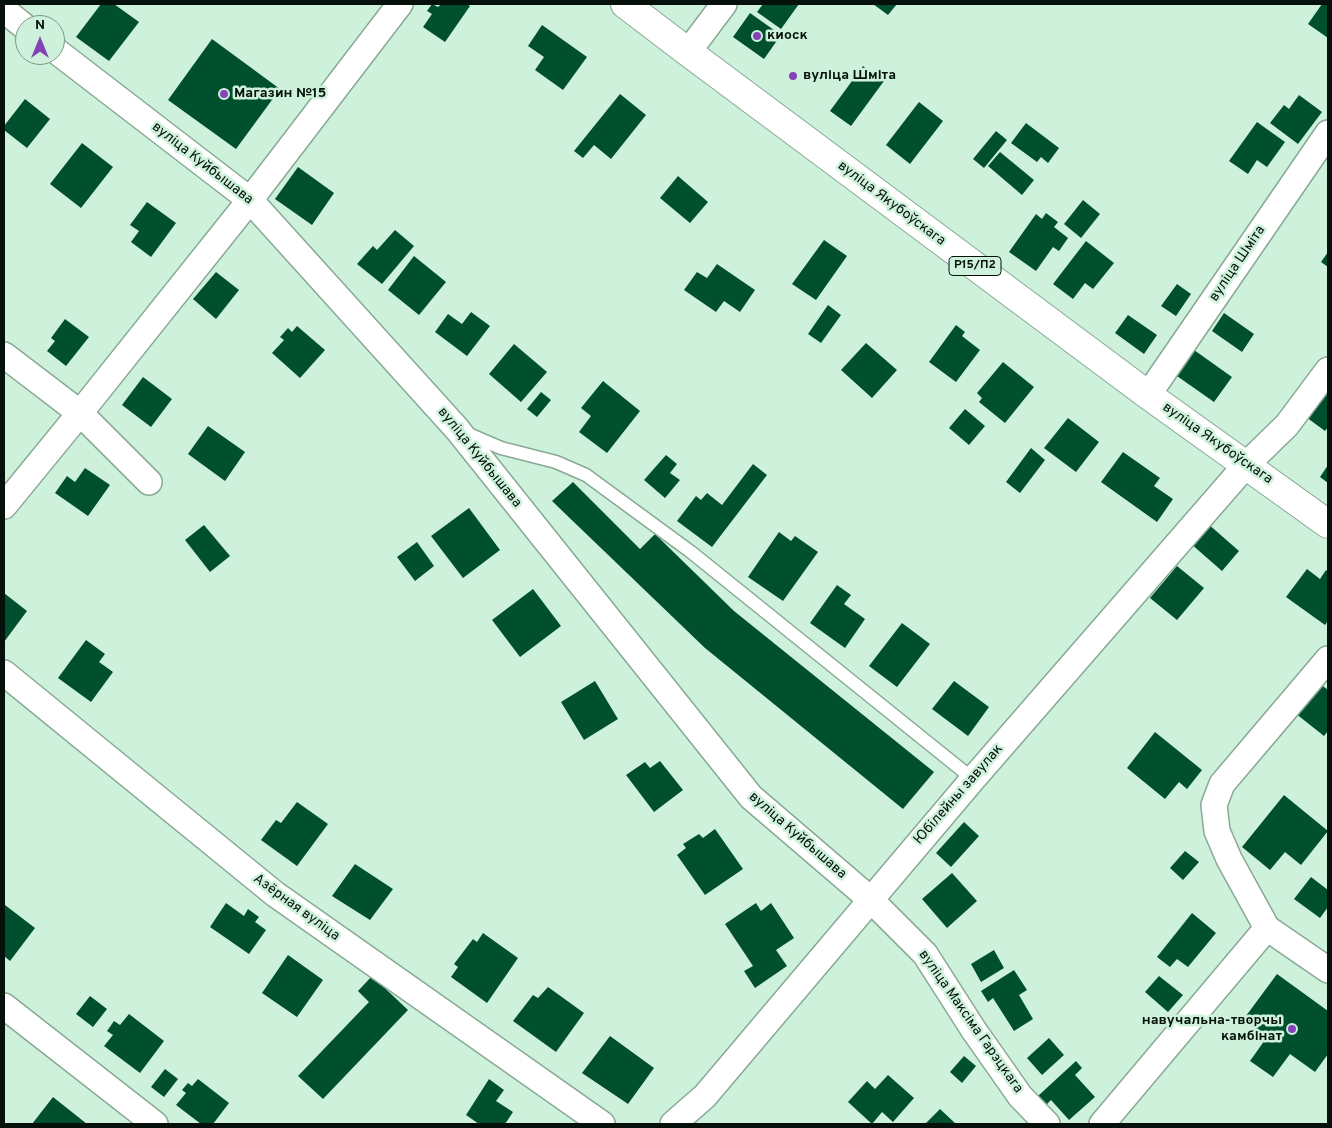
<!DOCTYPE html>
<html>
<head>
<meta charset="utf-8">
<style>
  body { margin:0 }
  #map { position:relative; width:1332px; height:1128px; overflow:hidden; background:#cef1db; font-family:Overpass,sans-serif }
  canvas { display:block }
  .frame { position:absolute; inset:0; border:5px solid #05110a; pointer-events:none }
  .north { position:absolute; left:15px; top:15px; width:50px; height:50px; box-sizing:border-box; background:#cef1db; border:1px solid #7e9787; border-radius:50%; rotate:0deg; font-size:14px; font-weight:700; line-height:20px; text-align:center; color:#05110a }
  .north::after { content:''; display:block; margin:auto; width:18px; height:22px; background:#8643b8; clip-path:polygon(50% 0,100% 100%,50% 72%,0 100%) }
</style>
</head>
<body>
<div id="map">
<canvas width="1332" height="1128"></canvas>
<div class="frame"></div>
<div class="north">N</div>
</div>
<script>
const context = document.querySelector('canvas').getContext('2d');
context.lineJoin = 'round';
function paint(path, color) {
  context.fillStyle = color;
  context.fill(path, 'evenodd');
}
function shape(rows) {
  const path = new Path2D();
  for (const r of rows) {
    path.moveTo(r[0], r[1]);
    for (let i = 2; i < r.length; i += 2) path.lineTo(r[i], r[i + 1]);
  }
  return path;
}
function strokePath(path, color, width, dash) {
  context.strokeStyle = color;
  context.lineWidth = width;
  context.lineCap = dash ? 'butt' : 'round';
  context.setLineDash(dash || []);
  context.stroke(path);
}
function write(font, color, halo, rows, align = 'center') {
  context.font = font + ' Overpass,sans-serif';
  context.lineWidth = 5;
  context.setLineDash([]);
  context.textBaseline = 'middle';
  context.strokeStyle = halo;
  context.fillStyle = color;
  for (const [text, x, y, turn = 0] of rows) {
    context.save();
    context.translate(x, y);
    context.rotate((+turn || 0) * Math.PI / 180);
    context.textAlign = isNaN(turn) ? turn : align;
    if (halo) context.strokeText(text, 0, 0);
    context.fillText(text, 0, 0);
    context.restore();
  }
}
paint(shape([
  [101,4,114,4,139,22,109,61,76,37],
  [432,4,438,7,441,4,467,4,470,6,445,42,423,27,432,14,427,11],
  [763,4,799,4,781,29,757,12],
  [873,4,897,4,888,15],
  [1322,4,1328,4,1328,38,1308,24],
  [750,13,781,35,764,59,733,37],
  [542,25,587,57,563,90,535,70,544,57,528,46],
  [212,39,280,89,236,149,168,100],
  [863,66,884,81,851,126,830,111],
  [620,94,646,115,611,159,594,145,583,158,574,151],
  [1299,95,1322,112,1298,144,1270,123,1284,105,1289,109],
  [25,99,50,119,27,148,4,130,4,126],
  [919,102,943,121,910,164,886,145],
  [1257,122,1285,142,1267,167,1257,160,1248,174,1229,161],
  [1026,123,1059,148,1048,163,1041,157,1037,162,1011,143],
  [996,131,1007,140,984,168,973,159],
  [82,143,113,167,81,208,50,184],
  [1000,152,1034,180,1022,195,988,166],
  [298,167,334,193,312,225,275,199],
  [678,176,708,202,690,223,660,198],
  [1083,200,1100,214,1081,238,1064,224],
  [147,202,176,223,151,257,131,242,139,231,130,225],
  [1046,213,1058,222,1054,227,1068,238,1059,251,1053,247,1036,271,1009,252,1036,214,1042,219],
  [395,230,414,246,382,284,357,264,373,246,377,250],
  [824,240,847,256,816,300,792,284],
  [1086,241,1114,263,1093,289,1085,283,1073,299,1053,284],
  [1328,252,1328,267,1321,262],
  [414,256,446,282,419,315,388,290],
  [717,264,755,290,740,312,724,301,716,312,684,290,697,272,707,278],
  [216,272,239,290,216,319,193,299],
  [1177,284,1191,294,1176,316,1161,306],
  [828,305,841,315,821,343,808,334],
  [471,312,490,326,467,356,435,332,448,314,462,324],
  [1224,313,1254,334,1242,352,1212,331],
  [1128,315,1157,335,1144,354,1115,333],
  [65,319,89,337,66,366,47,351,55,341,51,338],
  [956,325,965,332,962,336,980,350,956,382,929,362],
  [297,326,325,350,300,378,272,353,284,340,280,337,288,328,292,332],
  [866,343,897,370,872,398,841,370],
  [514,344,547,372,521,402,489,374],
  [1194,350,1232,377,1214,402,1177,376],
  [1003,362,1034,387,1005,423,979,402,982,398,977,393],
  [143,377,172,399,151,427,122,405],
  [603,381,640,411,607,453,579,432,591,416,581,408],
  [1328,385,1328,427,1325,431,1306,417],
  [541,392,551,400,537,417,527,409],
  [965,409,985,426,969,445,949,428],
  [1068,418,1099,442,1076,472,1044,448],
  [208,426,245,452,225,481,188,454],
  [1031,448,1045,460,1020,493,1006,482],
  [1123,452,1160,478,1154,486,1173,499,1157,522,1101,482],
  [666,455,677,464,670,473,680,480,665,498,644,480],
  [753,464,767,475,712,547,677,521,696,496,701,500,707,493,722,505],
  [1328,465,1328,483,1320,477],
  [85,468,110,485,88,516,55,493,67,476,75,482],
  [573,482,640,549,655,534,734,611,934,772,903,809,705,648,552,501],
  [469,508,500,550,463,578,431,536],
  [1207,523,1239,551,1222,571,1190,543],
  [204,525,230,556,210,572,185,540],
  [779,532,791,541,795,536,818,552,783,601,748,577],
  [417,542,434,566,415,581,397,557],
  [1177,566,1204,588,1177,620,1150,598],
  [1307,569,1320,579,1326,570,1328,572,1328,621,1325,625,1286,597],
  [837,585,851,595,844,604,865,619,845,648,810,623],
  [533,589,561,626,520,657,492,620],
  [4,593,27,611,4,642],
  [902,623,930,644,897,687,869,666],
  [86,640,105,654,99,662,113,672,91,702,58,678],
  [595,681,618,719,584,740,561,702],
  [954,681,989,707,968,736,932,709],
  [1319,683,1328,690,1328,731,1324,736,1295,713],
  [1155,732,1202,770,1187,789,1179,782,1165,799,1127,768],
  [660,761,683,790,654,812,626,775,645,762,650,768],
  [1284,795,1328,831,1301,865,1285,852,1270,870,1242,847],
  [297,802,328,824,297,866,261,840,276,820,281,823],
  [964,822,979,836,951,867,936,853],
  [715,829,743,869,705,895,677,855,686,848,683,844,699,834,703,838],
  [1185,851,1199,862,1183,880,1170,868],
  [355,864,393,889,370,920,332,896],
  [952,873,977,901,947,928,922,899],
  [1311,877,1328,890,1328,907,1320,918,1294,899],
  [226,903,244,916,248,909,259,917,255,922,266,930,249,954,210,927],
  [756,903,761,911,771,903,794,938,776,950,787,966,755,988,744,971,753,966,725,924],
  [5,905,35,928,10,961,4,956],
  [1192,913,1216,933,1188,967,1177,959,1170,967,1157,957],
  [483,933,518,958,487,1003,451,977,458,967,454,964,473,939,477,942],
  [994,950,1004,968,981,982,971,964],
  [288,955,323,980,297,1017,262,993],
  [1014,970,1027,990,1019,995,1033,1019,1014,1031,993,998,988,1002,981,991],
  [1277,974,1328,1011,1328,1054,1315,1072,1290,1054,1273,1077,1250,1061,1267,1037,1243,1020],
  [372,976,408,1010,323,1099,298,1076,369,1002,358,991],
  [1159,976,1183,995,1168,1012,1145,992],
  [548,987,584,1013,556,1052,513,1021,533,995,538,998],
  [90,996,107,1009,93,1027,76,1014],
  [129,1014,164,1041,140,1073,104,1046,113,1035,107,1031,114,1021,120,1025],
  [610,1036,654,1068,628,1104,582,1073],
  [1049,1038,1064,1055,1042,1075,1027,1058],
  [964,1056,976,1066,962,1083,950,1072],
  [1076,1061,1082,1068,1075,1075,1095,1097,1069,1120,1051,1100,1046,1105,1038,1096],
  [165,1069,178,1079,164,1097,151,1087],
  [888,1075,914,1098,893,1122,882,1112,872,1124,848,1102,867,1081,875,1089],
  [198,1079,229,1103,213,1124,201,1124,176,1105,186,1093,182,1090,188,1083,192,1086],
  [489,1079,504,1090,496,1101,513,1112,505,1124,479,1124,466,1115],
  [53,1097,87,1124,32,1124],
  [940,1109,956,1124,925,1124]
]), '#00502f');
const lane = shape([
  [466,433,501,448,556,462,586,475,691,552,973,779]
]);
const street = shape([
  [4,10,25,27],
  [55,50,250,200,457,429,751,797,870,899,925,954,973,1029,1020,1096,1047,1124],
  [688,52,724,4],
  [4,355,80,413,149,482],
  [1148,395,1328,133],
  [4,506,80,413,250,200,400,4],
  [4,673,275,894,602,1124],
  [1267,928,1328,970],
  [4,1006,155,1124],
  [673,1124,705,1096,973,779,1246,465,1287,425,1328,370],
  [1102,1124,1267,928,1229,859,1217,831,1214,805,1222,784,1328,659]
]);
const primary = shape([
  [625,4,688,52,1148,395,1328,524]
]);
strokePath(lane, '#88a994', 15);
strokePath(street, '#88a994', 28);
strokePath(primary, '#88a994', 30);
strokePath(lane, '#fff', 12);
strokePath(street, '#fff', 25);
strokePath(primary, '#fff', 28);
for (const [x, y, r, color] of [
  [757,36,5,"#8643b8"],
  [793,76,5,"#8643b8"],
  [224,94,5,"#8643b8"],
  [1292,1029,5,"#8643b8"]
]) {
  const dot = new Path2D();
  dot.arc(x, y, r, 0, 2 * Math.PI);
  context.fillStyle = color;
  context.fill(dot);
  strokePath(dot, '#cef1db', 2);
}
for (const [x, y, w] of [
  [975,266,52]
]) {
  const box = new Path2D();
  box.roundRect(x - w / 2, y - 9.5, w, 19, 4);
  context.fillStyle = '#cef1db';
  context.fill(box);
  strokePath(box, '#05110a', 1);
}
write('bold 12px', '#05110a', null, [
  ["Р15/П2",975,266]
]);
write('bold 14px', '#05110a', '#cef1db', [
  ["киоск",767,36],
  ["вуліца Шміта",803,76],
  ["Магазин №15",234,94],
  ["навучальна-творчы",1282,1021,"right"],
  ["камбінат",1282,1037,"right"]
], 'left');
write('14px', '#05110a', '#cef1db', [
  ["вуліца Куйбышава",202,164,38],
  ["вуліца Якубоўскага",891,204,37],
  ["вуліца Шміта",1238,264,-56],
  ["вуліца Якубоўскага",1217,444,35],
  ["вуліца Куйбышава",479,458,51],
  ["Юбілейны завулак",959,795,-49],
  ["вуліца Куйбышава",797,836,41],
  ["Азёрная вуліца",296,908,36],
  ["вуліца Максіма Гарэцкага",970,1022,55]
]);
</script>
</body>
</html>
